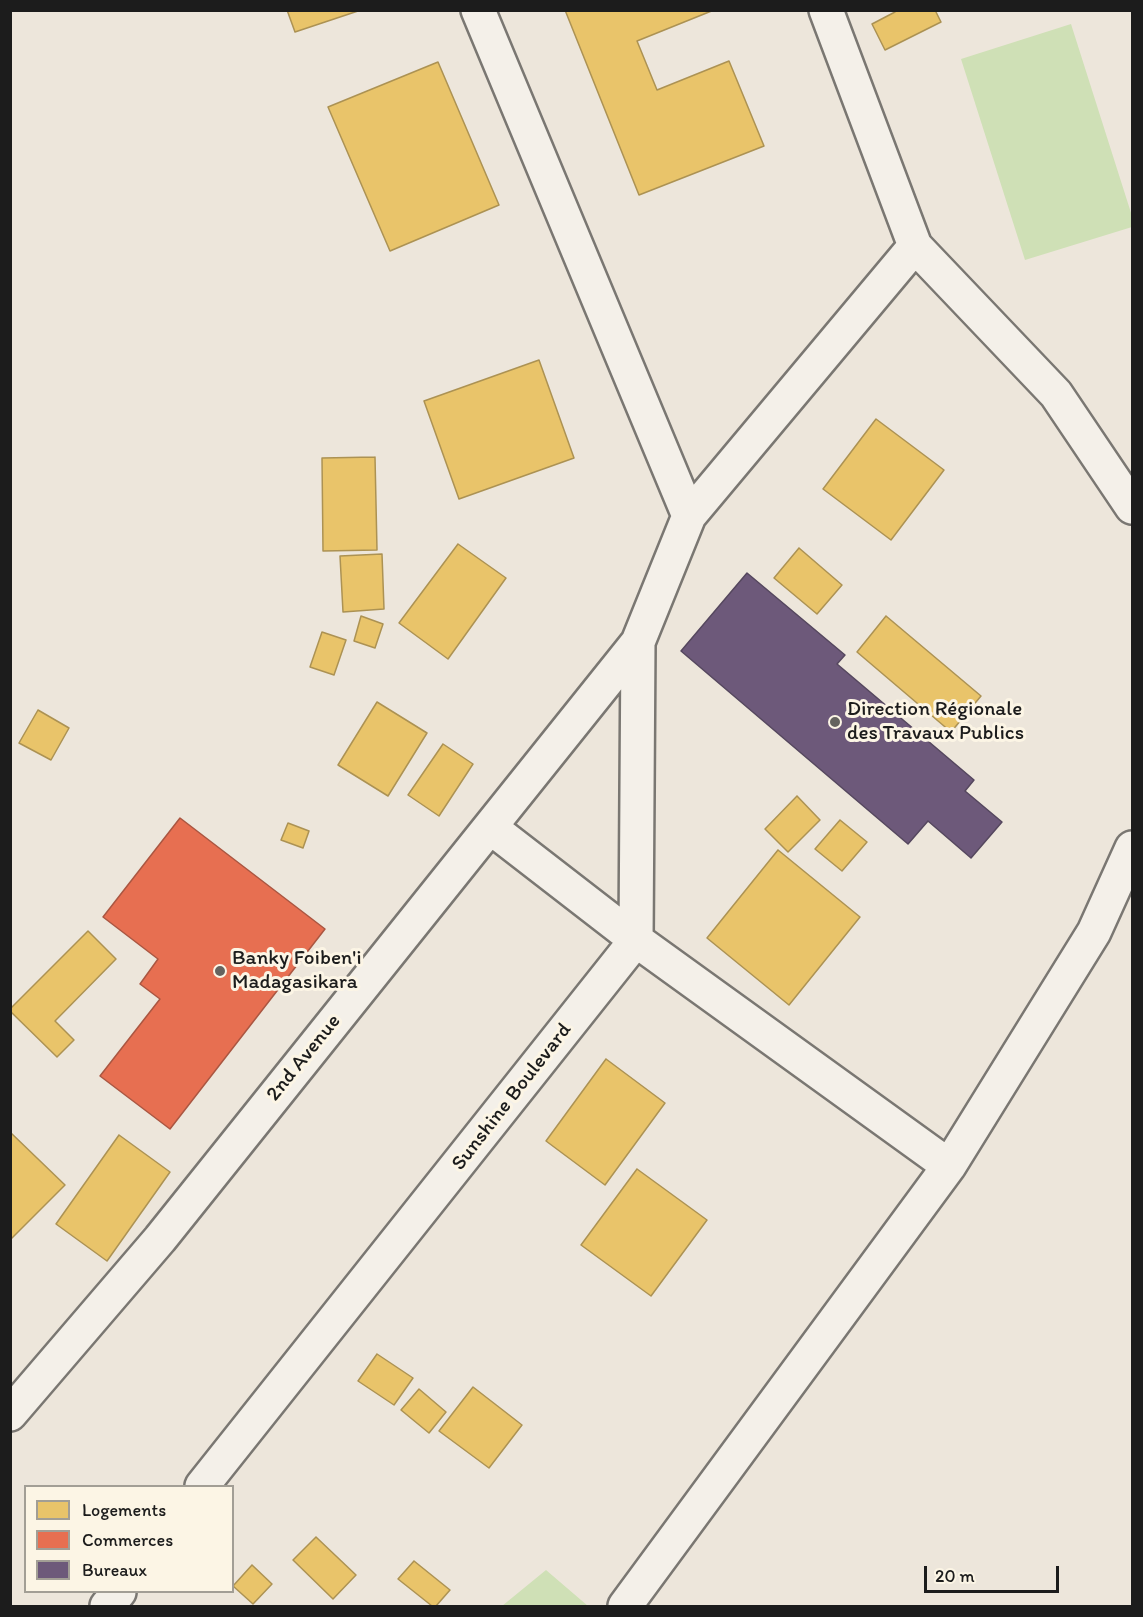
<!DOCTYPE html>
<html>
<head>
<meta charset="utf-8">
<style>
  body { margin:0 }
  #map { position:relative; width:1143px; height:1617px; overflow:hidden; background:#ede6db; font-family:Itim,sans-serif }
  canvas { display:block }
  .frame { position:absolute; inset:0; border:12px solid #1c1c1c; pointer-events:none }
  .legend { position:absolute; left:24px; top:1485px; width:210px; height:108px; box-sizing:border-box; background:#fcf5e5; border:2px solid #a29e95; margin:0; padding:8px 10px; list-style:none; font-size:18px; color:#1c1c1c }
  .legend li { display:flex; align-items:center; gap:12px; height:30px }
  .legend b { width:30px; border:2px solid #a29e95 }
  .scale { position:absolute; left:924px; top:1566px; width:135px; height:27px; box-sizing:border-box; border:3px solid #1c1c1c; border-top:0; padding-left:8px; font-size:18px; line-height:21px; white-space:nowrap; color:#1c1c1c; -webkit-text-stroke:4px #fcf5e5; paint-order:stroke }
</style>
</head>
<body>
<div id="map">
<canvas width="1143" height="1617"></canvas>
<div class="frame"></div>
<ul class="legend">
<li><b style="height:16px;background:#e9c46a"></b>Logements</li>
<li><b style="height:16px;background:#e76f51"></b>Commerces</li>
<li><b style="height:16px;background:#6d597a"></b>Bureaux</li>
</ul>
<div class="scale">20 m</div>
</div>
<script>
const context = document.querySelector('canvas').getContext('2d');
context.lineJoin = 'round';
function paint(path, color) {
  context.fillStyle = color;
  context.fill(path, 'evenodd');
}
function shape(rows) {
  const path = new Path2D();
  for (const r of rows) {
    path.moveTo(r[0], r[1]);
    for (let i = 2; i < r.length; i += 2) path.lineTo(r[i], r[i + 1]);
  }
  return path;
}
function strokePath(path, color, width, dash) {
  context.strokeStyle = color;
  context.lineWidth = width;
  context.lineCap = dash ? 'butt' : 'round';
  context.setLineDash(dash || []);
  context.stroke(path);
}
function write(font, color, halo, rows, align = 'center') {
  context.font = font + ' Itim,sans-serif';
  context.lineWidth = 6;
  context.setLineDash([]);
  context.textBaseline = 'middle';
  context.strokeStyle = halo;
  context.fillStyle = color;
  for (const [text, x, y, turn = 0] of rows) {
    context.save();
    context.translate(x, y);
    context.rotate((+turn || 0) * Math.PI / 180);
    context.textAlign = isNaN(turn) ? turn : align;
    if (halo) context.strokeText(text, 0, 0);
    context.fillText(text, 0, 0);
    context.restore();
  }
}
paint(shape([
  [1071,24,1132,216,1132,227,1025,260,961,59],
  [546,1570,588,1606,502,1606]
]), '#cfe0b6');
const homes = shape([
  [287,10,358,10,358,11,295,32,287,10],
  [565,10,714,10,637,41,657,90,729,61,764,146,639,195,565,10],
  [893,10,935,10,941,22,885,50,872,24,895,12,893,10],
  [438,62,499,205,390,251,328,107,438,62],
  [539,360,574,458,459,499,424,401,539,360],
  [876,419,944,470,891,540,823,489,876,419],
  [375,457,377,550,323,551,322,458,375,457],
  [458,544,506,578,448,659,399,623,458,544],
  [799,548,842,585,817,614,774,578,799,548],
  [382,554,384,609,343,612,340,556,382,554],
  [361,616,383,624,375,648,354,641,361,616],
  [886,616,981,696,951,732,857,652,886,616],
  [322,632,346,640,334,675,310,667,322,632],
  [377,702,427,733,388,796,338,765,377,702],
  [38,710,69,728,51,760,19,743,38,710],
  [443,744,473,764,439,816,408,795,443,744],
  [797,796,820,820,788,852,765,829,797,796],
  [840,820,867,842,842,871,815,849,840,820],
  [288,823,309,831,303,848,281,840,288,823],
  [778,850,860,917,789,1005,707,938,778,850],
  [88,931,116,959,55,1021,74,1040,57,1057,10,1011,10,1009,88,931],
  [606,1059,665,1103,605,1185,546,1141,606,1059],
  [10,1132,65,1185,10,1240,10,1132],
  [119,1135,170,1172,107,1261,56,1224,119,1135],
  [637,1169,707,1220,651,1296,581,1245,637,1169],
  [377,1354,413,1378,394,1405,358,1381,377,1354],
  [473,1387,522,1425,489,1468,439,1431,473,1387],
  [419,1389,446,1412,429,1433,401,1410,419,1389],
  [316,1537,356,1575,333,1599,293,1560,316,1537],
  [414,1561,450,1590,436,1606,432,1606,398,1579,414,1561],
  [252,1565,272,1584,253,1604,233,1586,252,1565]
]);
paint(homes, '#e9c46a');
strokePath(homes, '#ac9253', 1.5);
const shops = shape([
  [180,818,325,929,170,1129,100,1076,160,999,140,984,158,959,103,917,180,818]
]);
paint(shops, '#e76f51');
strokePath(shops, '#aa5641', 1.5);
const offices = shape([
  [747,573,845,655,837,664,974,780,965,791,1002,822,971,858,928,821,908,844,681,651,747,573]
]);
paint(offices, '#6d597a');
strokePath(offices, '#55475e', 1.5);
const minor = shape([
  [915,246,1056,394,1132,507],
  [689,516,915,246,826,10],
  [490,827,636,940,949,1166,1094,932,1132,848],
  [10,1414,160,1239,638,642,689,516,478,10],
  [202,1486,636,940,638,642],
  [107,1606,119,1592],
  [625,1606,949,1166]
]);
strokePath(minor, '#7a7772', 38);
strokePath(minor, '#f4f0e9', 33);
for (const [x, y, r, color] of [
  [835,722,6,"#65635f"],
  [220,971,6,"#65635f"]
]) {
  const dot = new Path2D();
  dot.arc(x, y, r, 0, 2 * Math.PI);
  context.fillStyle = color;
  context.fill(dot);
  strokePath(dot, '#fcf5e5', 2);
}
write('21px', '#1c1c1c', '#fcf5e5', [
  ["Direction Régionale",847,710],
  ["des Travaux Publics",847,734],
  ["Banky Foiben'i",232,959],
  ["Madagasikara",232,983]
], 'left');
write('21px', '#1c1c1c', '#fcf5e5', [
  ["2nd Avenue",304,1058,-51],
  ["Sunshine Boulevard",512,1097,-52]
]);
</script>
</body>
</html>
